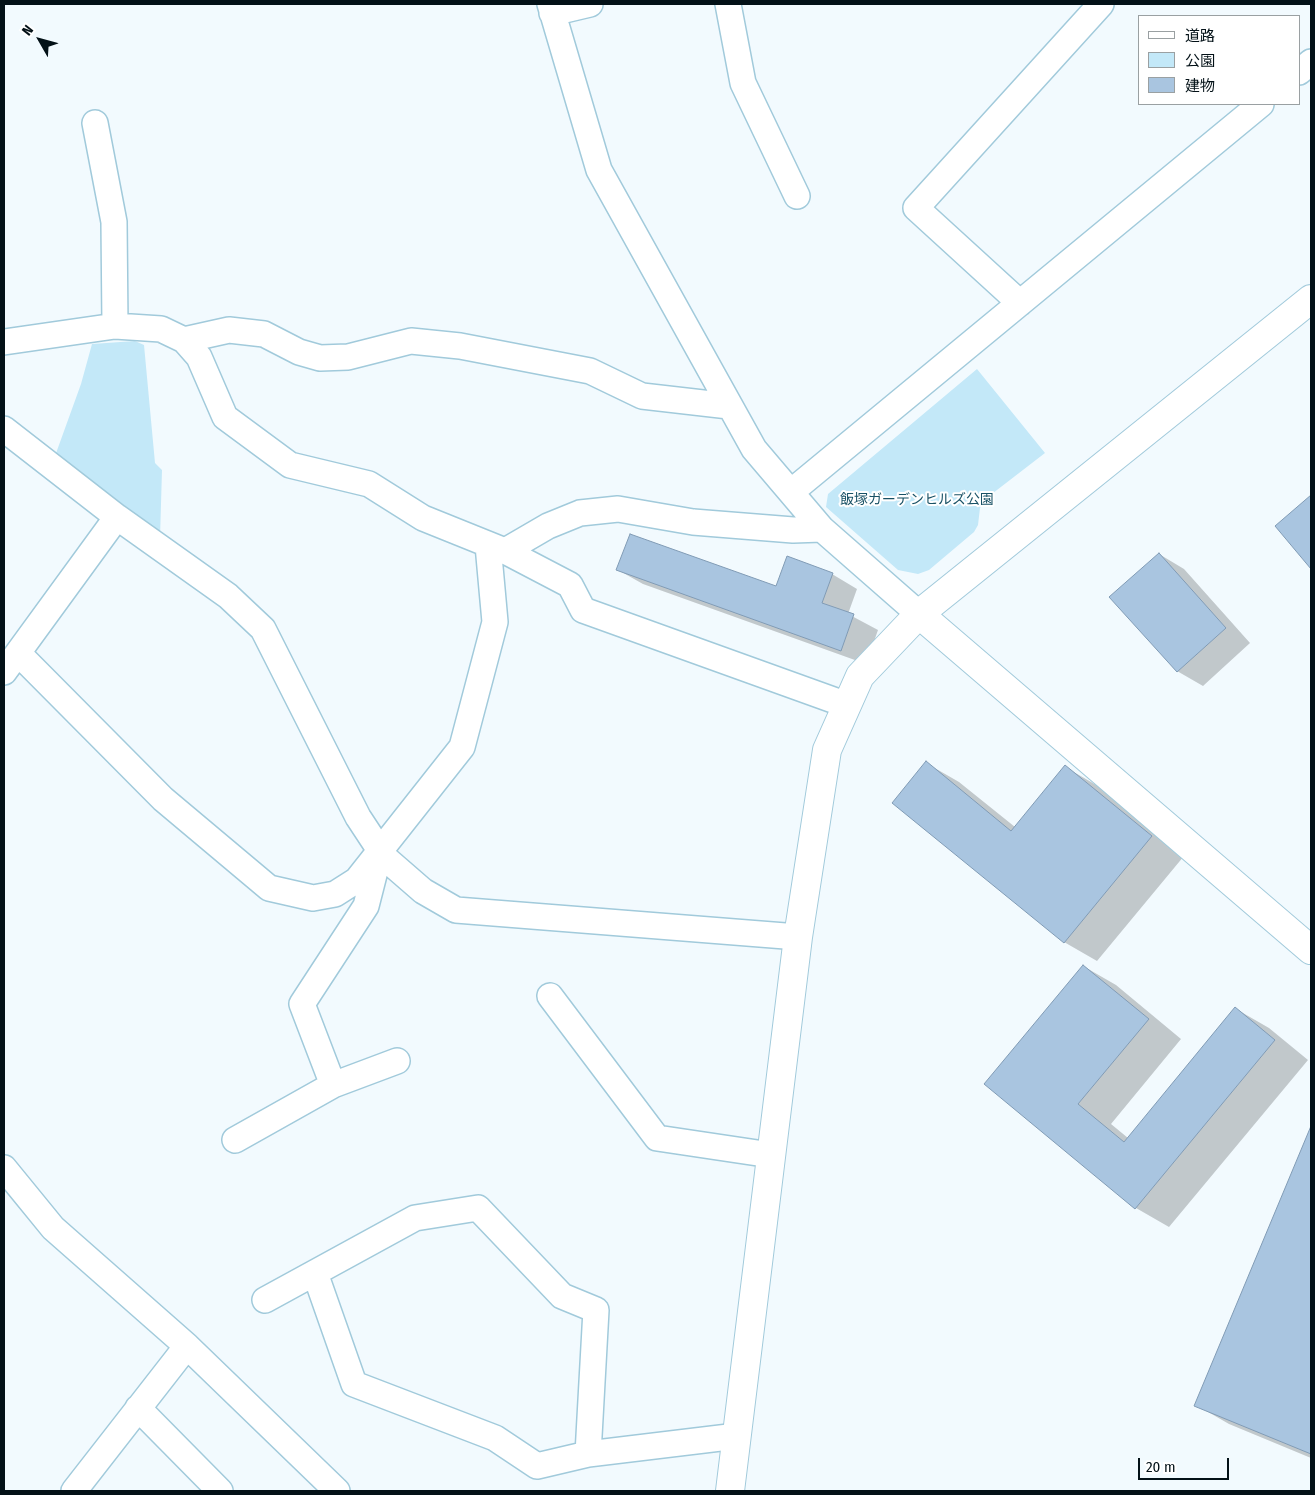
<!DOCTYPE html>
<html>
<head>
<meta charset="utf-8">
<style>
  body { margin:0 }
  #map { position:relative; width:1315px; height:1495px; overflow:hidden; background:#f2fafe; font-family:"Fira Sans Condensed","Noto Sans JP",sans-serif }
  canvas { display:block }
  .frame { position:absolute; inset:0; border:5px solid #031117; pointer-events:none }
  .legend { position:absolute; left:1138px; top:15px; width:162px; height:90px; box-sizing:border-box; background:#fff; border:1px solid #9aa0a2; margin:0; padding:6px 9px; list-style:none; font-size:15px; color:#031117 }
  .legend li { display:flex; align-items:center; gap:10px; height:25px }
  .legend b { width:25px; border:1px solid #9aa0a2 }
  .north { position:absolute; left:15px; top:15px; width:50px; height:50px; -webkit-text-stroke:4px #fff; paint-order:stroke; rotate:308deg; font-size:14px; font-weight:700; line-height:20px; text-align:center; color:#031117 }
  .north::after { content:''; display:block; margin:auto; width:18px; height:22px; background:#031117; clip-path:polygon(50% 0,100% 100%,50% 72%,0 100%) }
  .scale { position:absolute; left:1138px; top:1458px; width:91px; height:22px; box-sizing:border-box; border:2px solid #031117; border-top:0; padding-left:6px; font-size:15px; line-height:18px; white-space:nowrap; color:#031117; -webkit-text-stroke:4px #fff; paint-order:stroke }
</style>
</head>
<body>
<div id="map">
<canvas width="1315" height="1495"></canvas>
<div class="frame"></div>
<ul class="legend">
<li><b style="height:6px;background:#fff"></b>道路</li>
<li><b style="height:14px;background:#c3e8f8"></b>公園</li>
<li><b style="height:14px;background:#a9c5e0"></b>建物</li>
</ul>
<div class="north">N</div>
<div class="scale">20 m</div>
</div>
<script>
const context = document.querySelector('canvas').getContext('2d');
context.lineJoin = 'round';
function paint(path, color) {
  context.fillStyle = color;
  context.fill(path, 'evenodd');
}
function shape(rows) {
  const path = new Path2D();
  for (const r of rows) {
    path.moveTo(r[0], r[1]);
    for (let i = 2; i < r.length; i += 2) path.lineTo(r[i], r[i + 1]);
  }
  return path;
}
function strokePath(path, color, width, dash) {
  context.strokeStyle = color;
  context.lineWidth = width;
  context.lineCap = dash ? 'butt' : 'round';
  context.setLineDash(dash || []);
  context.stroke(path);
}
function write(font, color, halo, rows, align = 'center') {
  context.font = font + ' "Fira Sans Condensed","Noto Sans JP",sans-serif';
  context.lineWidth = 4;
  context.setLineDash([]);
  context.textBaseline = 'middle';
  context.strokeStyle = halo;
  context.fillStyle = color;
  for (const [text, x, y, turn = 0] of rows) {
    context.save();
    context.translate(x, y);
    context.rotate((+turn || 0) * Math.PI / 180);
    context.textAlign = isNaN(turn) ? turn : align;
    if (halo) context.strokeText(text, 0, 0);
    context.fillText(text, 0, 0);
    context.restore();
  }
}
paint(shape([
  [135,341,144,345,155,463,162,470,160,538,55,456,81,384,92,344],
  [977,369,1045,453,984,500,980,508,978,525,974,532,929,570,918,574,898,570,826,507,828,494]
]), '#c3e8f8');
paint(shape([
  [1311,497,1311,568,1277,526],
  [1159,554,1184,569,1250,643,1203,686,1177,671],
  [618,570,777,588,832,574,857,589,848,614,878,630,866,664,643,584],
  [926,763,959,782,1015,827,1065,767,1098,786,1184,856,1097,961,1064,942],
  [1083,966,1116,985,1181,1039,1111,1124,1128,1138,1236,1009,1269,1028,1308,1060,1169,1227,1136,1208,986,1084],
  [1311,1129,1311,1458,1229,1424,1196,1405]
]), '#0003');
const building = shape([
  [1311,495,1311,569,1275,526,1311,495],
  [630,534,776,586,787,556,833,573,822,603,854,614,841,651,616,570,630,534],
  [1159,553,1226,628,1177,672,1109,597,1159,553],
  [926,761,1011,831,1065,765,1152,836,1064,943,892,803,926,761],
  [1083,965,1149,1019,1078,1104,1124,1142,1235,1007,1275,1040,1135,1209,984,1084,1083,965],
  [1311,1126,1311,1454,1194,1406,1311,1126]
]);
paint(building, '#a9c5e0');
strokePath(building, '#809bb5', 1);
const street = shape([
  [550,4,599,170,754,449,822,529,919,614],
  [728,4,743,83,797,196],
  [552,13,590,4],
  [1299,72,1311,62],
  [95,123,114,222,115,326],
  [1020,303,916,208,1101,4],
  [184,340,229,330,264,334,299,352,320,358,348,357,411,341,460,346,590,371,642,396,729,406],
  [4,342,115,326,161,329,184,340,199,357,225,417,290,465,369,484,423,518,505,551,548,526,580,513,618,509,693,522,793,530,822,529],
  [4,429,117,517,228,596,263,629,358,817,385,858,423,891,456,910,798,937],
  [791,492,1261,104],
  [505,551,570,585,583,610,847,705],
  [18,653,163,799,269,888,313,898,335,894,357,880,462,747,495,622,488,545],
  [4,672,117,517],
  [550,996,657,1138,771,1155],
  [333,1085,397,1061],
  [235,1140,333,1085,302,1004,366,906,378,859],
  [4,1168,53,1228,187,1346],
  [315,1273,354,1384,495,1438,537,1466,588,1454],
  [265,1300,415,1218,478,1208,562,1296,596,1310,588,1454,737,1436],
  [138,1408,220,1491],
  [74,1491,187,1346,337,1491]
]);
const secondary = shape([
  [919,614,1311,950],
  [730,1491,798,937,827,750,860,676,919,614,1311,299]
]);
strokePath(street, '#a1cadb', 28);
strokePath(secondary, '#a1cadb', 30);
strokePath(street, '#fff', 25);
strokePath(secondary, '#fff', 28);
write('14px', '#185165', '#fff', [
  ["飯塚ガーデンヒルズ公園",917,500]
]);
</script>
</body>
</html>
